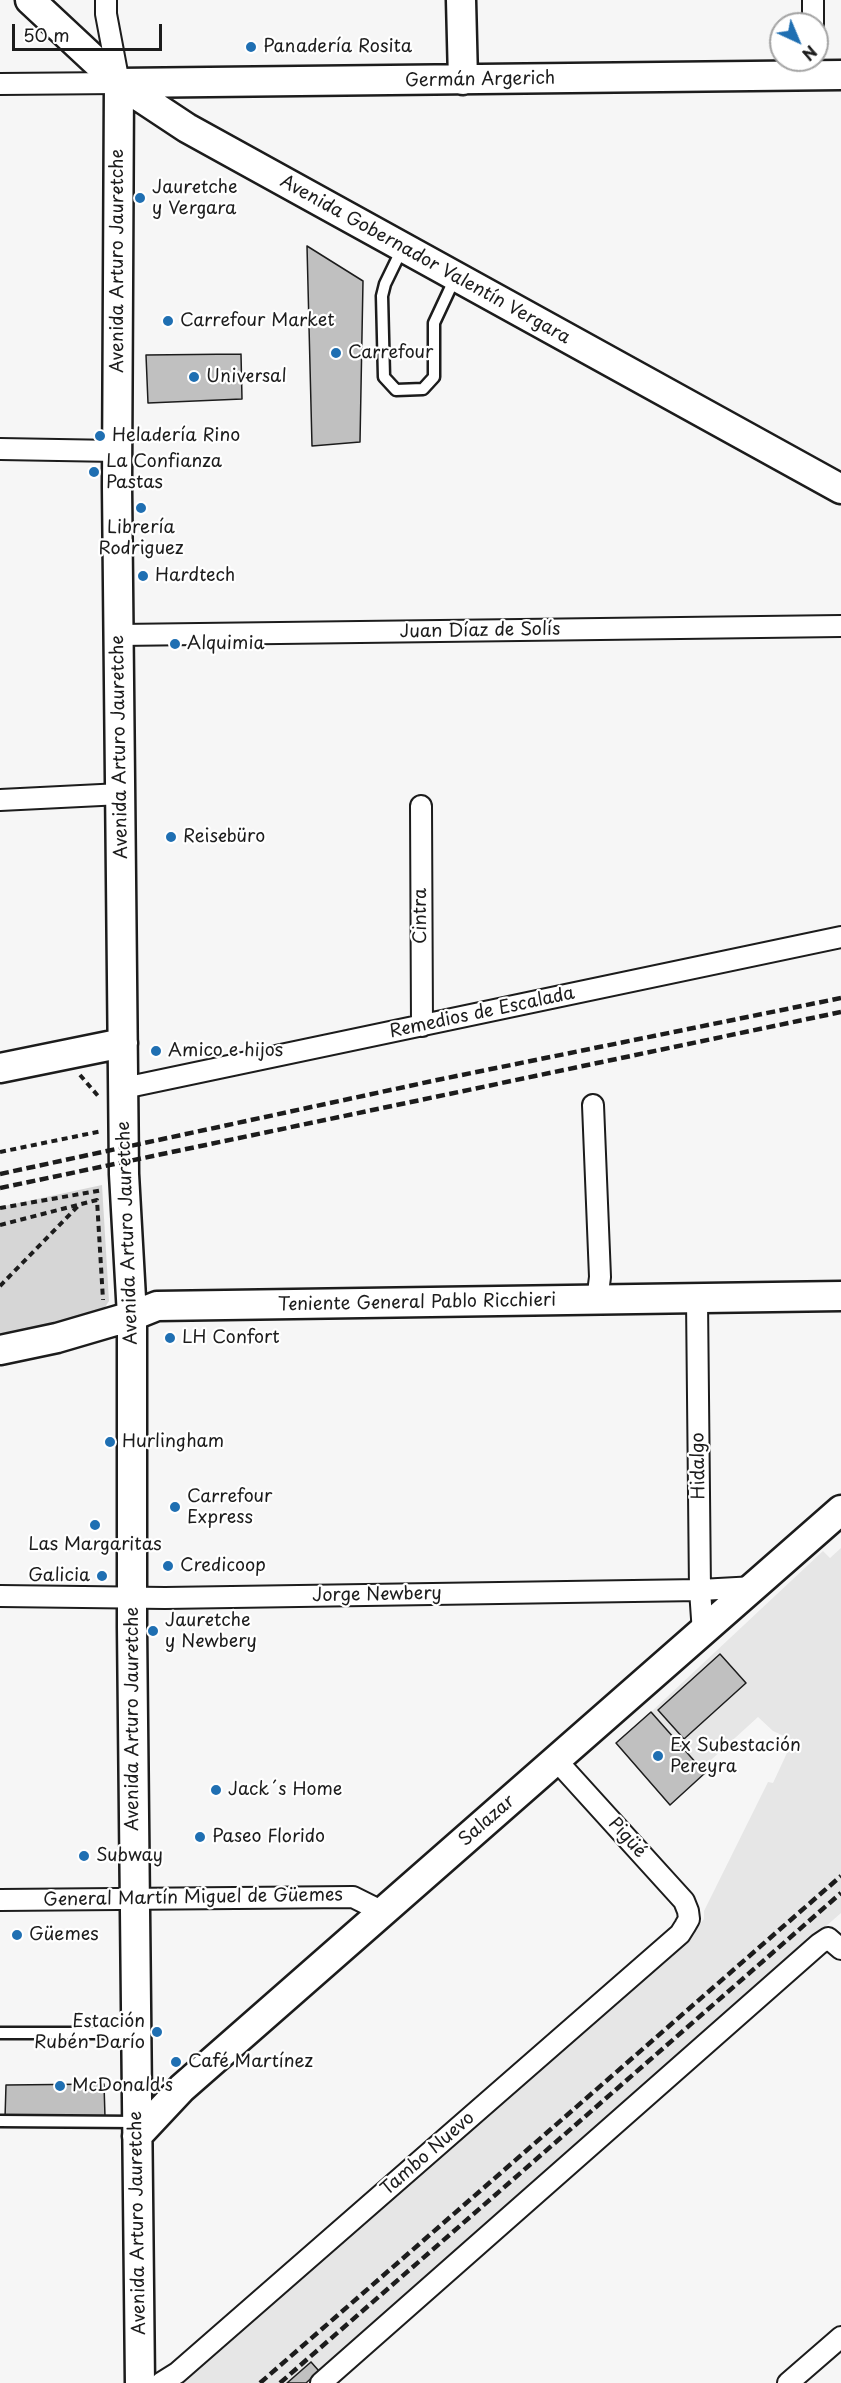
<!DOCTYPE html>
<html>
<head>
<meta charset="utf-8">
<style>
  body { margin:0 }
  #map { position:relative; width:841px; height:2383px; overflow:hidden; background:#f6f6f6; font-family:"Playpen Sans",sans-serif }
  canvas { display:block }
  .north { position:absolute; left:769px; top:12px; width:60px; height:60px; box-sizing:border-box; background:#fff; border:2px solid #a4a4a4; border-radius:50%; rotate:136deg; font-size:16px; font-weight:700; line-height:24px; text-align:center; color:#1c1c1c }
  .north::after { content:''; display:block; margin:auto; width:21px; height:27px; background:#1f6fb2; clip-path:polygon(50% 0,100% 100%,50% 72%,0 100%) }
  .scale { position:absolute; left:12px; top:24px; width:150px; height:27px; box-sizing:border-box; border:3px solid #1c1c1c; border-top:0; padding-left:8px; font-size:18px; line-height:21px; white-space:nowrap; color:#1c1c1c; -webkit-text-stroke:4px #fff; paint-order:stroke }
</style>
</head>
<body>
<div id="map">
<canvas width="841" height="2383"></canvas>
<div class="north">N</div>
<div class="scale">50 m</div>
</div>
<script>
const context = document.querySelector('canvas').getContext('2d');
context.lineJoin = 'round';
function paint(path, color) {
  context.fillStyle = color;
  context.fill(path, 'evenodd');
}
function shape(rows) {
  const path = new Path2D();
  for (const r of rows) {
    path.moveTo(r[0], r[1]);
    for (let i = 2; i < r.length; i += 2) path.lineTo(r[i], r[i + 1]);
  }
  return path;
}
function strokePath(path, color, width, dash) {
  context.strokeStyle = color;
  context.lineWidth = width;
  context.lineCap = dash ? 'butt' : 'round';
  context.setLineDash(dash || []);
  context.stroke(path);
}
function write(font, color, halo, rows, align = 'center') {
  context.font = font + ' "Playpen Sans",sans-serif';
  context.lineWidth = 4.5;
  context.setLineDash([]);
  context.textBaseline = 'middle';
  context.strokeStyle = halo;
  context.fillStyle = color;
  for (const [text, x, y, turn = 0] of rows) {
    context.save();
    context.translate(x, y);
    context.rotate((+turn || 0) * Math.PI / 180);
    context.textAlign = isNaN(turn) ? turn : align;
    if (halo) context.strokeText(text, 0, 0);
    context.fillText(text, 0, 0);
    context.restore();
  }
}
paint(shape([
  [841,1548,841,1913,306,2383,182,2383,689,1938,704,1919,704,1911,768,1782,773,1783,793,1740,773,1731,758,1717,701,1769,651,1712,823,1551,830,1558]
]), '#e6e6e6');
paint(shape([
  [102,1185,109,1301,100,1315,0,1335,0,1207]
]), '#d6d6d6');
const building = shape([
  [307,246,363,281,360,442,312,446,307,246],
  [241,354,242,399,148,403,146,355,241,354],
  [720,1654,746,1683,684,1739,658,1710,720,1654],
  [651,1712,705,1773,670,1805,616,1743,651,1712],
  [104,2084,105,2117,5,2118,6,2085,104,2084],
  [311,2362,319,2371,306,2383,287,2383,311,2362]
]);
paint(building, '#c0c0c0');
strokePath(building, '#1c1c1c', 1.5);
const lane = shape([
  [402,249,385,284,382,296,384,377,396,390,423,389,434,377,434,323,455,278],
  [0,2033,136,2033],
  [0,2121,137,2122]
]);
const street = shape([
  [813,0,813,24],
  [0,84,119,83,106,14,106,0],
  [0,449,117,451],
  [119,635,841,626],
  [0,800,121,794],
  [421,806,422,1026],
  [124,1088,841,937],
  [593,1105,600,1277,597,1301],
  [697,1300,700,1590,703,1633],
  [0,1596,165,1598,700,1590,755,1587],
  [0,1900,353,1897,383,1912],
  [161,2383,177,2373,680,1934,685,1926,689,1919,688,1911,684,1901,557,1761],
  [321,2383,819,1944,828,1938,841,1949],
  [788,2383,841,2337]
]);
const secondary = shape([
  [30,0,119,83,187,128,841,489],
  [461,0,463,80],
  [119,83,117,486,124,1174,132,1316,132,1627,140,2383],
  [119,83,841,75],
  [0,1068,123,1043],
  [0,1350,57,1338,132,1316,157,1306,841,1296],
  [137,2136,182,2088,841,1510]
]);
strokePath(lane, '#1c1c1c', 15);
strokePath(street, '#1c1c1c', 24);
strokePath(secondary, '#1c1c1c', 33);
strokePath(shape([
  [80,1075,99,1097],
  [0,1152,102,1131],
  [0,1208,103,1190],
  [0,1225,97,1200,103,1300],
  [0,1286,78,1206]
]), '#1c1c1c', 4, [6, 4.5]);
strokePath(lane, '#fff', 10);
strokePath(street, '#fff', 20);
strokePath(secondary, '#fff', 28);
strokePath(shape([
  [0,1174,437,1080,841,998],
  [0,1188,841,1012],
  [260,2383,841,1876],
  [280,2383,841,1893]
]), '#1c1c1c', 4.5, [9, 4.5]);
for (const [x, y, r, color] of [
  [251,47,6,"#1f6fb2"],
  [140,198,6,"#1f6fb2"],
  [168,321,6,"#1f6fb2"],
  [336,353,6,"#1f6fb2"],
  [194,377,6,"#1f6fb2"],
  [100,436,6,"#1f6fb2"],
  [94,472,6,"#1f6fb2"],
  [141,508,6,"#1f6fb2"],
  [143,576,6,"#1f6fb2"],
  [175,644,6,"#1f6fb2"],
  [171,837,6,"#1f6fb2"],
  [156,1051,6,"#1f6fb2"],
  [170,1338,6,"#1f6fb2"],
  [110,1442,6,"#1f6fb2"],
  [175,1507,6,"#1f6fb2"],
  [95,1525,6,"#1f6fb2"],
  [168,1566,6,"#1f6fb2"],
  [102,1576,6,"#1f6fb2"],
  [153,1631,6,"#1f6fb2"],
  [658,1756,6,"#1f6fb2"],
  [216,1790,6,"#1f6fb2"],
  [200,1837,6,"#1f6fb2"],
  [84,1856,6,"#1f6fb2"],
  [17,1935,6,"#1f6fb2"],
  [157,2032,6,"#1f6fb2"],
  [176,2062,6,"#1f6fb2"],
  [60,2086,6,"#1f6fb2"]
]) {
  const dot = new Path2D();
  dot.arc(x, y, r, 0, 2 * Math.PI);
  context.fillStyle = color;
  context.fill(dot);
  strokePath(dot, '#fff', 2);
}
write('18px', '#1c1c1c', '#fff', [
  ["Panadería Rosita",263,47],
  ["Jauretche",152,188],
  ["y Vergara",152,209],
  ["Carrefour Market",180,321],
  ["Carrefour",348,353],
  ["Universal",206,377],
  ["Heladería Rino",112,436],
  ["La Confianza",106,462],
  ["Pastas",106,483],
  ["Librería",141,528,"center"],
  ["Rodriguez",141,549,"center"],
  ["Hardtech",155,576],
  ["Alquimia",187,644],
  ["Reisebüro",183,837],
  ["Amico e hijos",168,1051],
  ["LH Confort",182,1338],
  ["Hurlingham",122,1442],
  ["Carrefour",187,1497],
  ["Express",187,1518],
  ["Las Margaritas",95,1545,"center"],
  ["Credicoop",180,1566],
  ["Galicia",90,1576,"right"],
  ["Jauretche",165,1621],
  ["y Newbery",165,1642],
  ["Ex Subestación",670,1746],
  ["Pereyra",670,1767],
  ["Jack´s Home",228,1790],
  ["Paseo Florido",212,1837],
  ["Subway",96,1856],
  ["Güemes",29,1935],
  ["Estación",145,2022,"right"],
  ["Rubén Darío",145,2043,"right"],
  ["Café Martínez",188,2062],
  ["McDonald's",72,2086]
], 'left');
write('18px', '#1c1c1c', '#fff', [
  ["Germán Argerich",480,80,-1],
  ["Avenida Gobernador Valentín Vergara",425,260,29],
  ["Avenida Arturo Jauretche",118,261,-90],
  ["Juan Díaz de Solís",480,631,-1],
  ["Avenida Arturo Jauretche",120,747,-91],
  ["Cintra",421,916,-90],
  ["Remedios de Escalada",482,1013,-12],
  ["Avenida Arturo Jauretche",128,1233,-92],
  ["Teniente General Pablo Ricchieri",417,1303,-1],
  ["Hidalgo",699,1466,-91],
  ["Jorge Newbery",377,1595,-1],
  ["Avenida Arturo Jauretche",133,1719,-90],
  ["Salazar",487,1821,-41],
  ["Pigüé",627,1838,48],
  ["General Martín Miguel de Güemes",193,1898,-1],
  ["Tambo Nuevo",428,2154,-41],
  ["Avenida Arturo Jauretche",138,2223,-91]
]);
</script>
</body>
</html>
